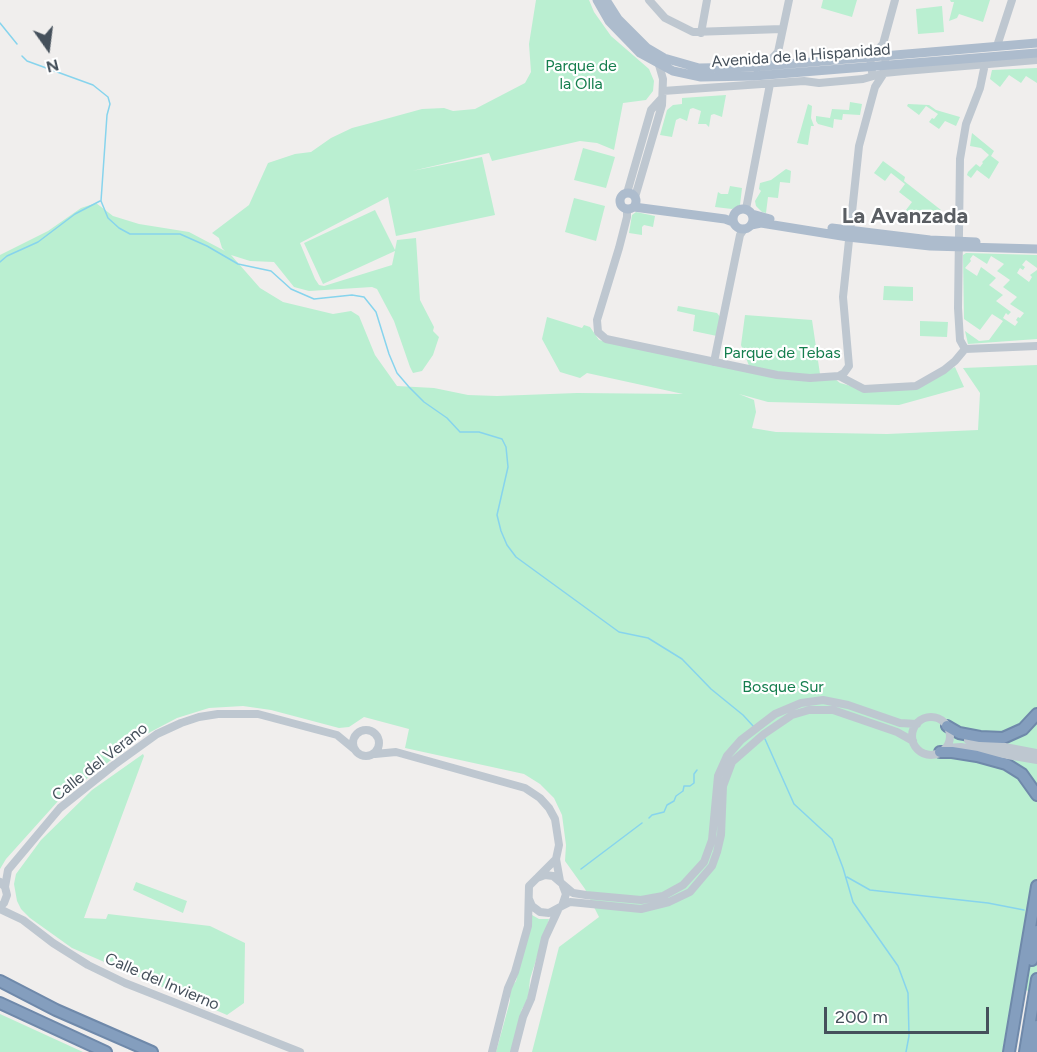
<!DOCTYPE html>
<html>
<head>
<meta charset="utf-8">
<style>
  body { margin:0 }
  #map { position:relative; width:1037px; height:1052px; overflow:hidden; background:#f0eeed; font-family:Figtree,sans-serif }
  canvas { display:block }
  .north { position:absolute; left:18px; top:18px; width:60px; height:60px; -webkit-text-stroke:4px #fff; paint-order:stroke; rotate:166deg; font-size:16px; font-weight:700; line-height:24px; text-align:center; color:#45505b }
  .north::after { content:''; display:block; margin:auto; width:21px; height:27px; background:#45505b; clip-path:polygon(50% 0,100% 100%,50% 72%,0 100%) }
  .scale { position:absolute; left:824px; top:1007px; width:165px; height:27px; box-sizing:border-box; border:3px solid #45505b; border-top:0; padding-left:8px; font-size:18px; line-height:21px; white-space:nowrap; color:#45505b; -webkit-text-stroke:4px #fff; paint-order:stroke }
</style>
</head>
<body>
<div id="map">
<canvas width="1037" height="1052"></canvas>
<div class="north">N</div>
<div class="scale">200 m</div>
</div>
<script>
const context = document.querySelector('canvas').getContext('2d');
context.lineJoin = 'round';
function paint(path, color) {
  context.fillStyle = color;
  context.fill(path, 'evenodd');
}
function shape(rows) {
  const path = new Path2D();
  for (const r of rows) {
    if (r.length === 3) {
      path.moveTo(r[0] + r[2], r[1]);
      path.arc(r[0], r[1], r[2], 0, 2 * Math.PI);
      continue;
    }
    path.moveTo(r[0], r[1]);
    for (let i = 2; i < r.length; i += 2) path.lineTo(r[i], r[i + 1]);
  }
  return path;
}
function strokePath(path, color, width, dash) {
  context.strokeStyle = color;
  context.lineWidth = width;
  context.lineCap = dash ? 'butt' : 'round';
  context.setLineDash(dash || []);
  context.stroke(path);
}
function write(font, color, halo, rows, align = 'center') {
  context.font = font + ' Figtree,sans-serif';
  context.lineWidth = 4.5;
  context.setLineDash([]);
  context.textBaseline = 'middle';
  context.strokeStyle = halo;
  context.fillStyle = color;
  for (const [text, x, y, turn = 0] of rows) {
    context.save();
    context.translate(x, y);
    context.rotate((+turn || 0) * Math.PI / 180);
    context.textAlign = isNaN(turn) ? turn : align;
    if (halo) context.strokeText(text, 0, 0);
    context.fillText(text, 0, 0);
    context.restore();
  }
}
paint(shape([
  [536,0,589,0,594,12,611,36,649,69,654,81,653,91,646,100,623,103,614,150,597,143,580,141,492,161,489,153,412,171,482,157,495,215,396,236,388,197,300,243,315,279,319,285,324,286,392,265,395,251,323,284,304,243,375,210,395,250,397,240,416,238,420,300,434,327,433,331,439,337,433,355,422,371,413,373,410,367,394,321,377,289,372,287,309,291,294,287,274,262,250,261,231,255,260,288,283,302,333,314,351,311,359,316,375,355,397,386,434,388,468,395,497,396,577,393,683,394,587,373,580,378,560,372,542,339,547,317,582,328,584,325,590,327,599,340,608,342,751,371,741,345,745,315,812,320,820,374,835,379,840,383,862,389,906,390,955,367,964,387,899,405,768,402,739,394,754,400,756,412,752,428,776,432,887,434,978,430,980,393,963,368,1037,365,1037,992,1014,989,1002,1052,532,1052,559,947,599,917,585,889,565,861,566,845,562,815,554,798,540,784,524,774,405,748,409,729,364,717,349,727,339,728,271,710,243,706,209,708,177,718,141,737,59,800,6,859,0,869,0,255,48,231,81,208,96,203,113,216,139,224,189,232,225,251,222,248,219,238,212,233,249,205,268,163,295,154,311,152,331,138,352,128,371,123,422,109,444,108,453,111,475,109,525,83,531,72,529,44],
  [823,0,857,0,852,17,821,8],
  [950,0,990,0,983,22,959,14,957,18,949,21,954,2,951,2],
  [942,6,944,32,918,34,916,9],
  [1037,68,1037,83,1026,76,1021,83,1009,75,1000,87,990,79,992,70],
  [726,95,722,117,714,114,711,115,709,127,706,124,698,124,701,111,693,108,690,109,687,121,680,118,676,120,672,137,660,135,667,110,673,105,682,104,682,98],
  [850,102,862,104,860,115,843,114,842,120,834,119,833,128,818,124,816,121,816,116,830,118,832,109,849,110],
  [808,104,812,106,811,118,814,126,811,126,808,145,797,143],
  [908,104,929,105,936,110,960,117,956,126,945,121,939,129,929,122,932,118,934,119,938,114,926,106,919,115,907,106],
  [972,133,994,151,991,156,999,162,989,179,977,170,971,178,967,175,968,172,976,164,980,167,983,163,982,162,989,155,981,148,970,146],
  [583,148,615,157,606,188,574,180],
  [883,161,905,177,904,181,941,210,935,218,923,210,916,217,906,210,912,202,899,192,905,184,891,173,885,181,874,173],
  [786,169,791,171,790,183,780,182,778,198,768,197,766,213,762,212,756,206,755,201,761,191,759,189,760,183,771,180],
  [730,186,742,188,740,205,732,209,715,207,718,192,721,194,728,194],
  [574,198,605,206,596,241,565,232],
  [636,212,655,216,653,227,644,225,642,227,642,235,629,233,632,215],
  [966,253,1037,255,1037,268,1026,260,1022,265,1025,267,1023,270,1020,268,1017,273,1029,282,1032,277,1030,275,1037,270,1037,339,968,344,965,331,979,341,989,340,1003,321,992,314,980,330,964,319,963,255],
  [973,255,987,264,991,256,1004,264,997,271,1010,280,1003,287,1017,297,1010,304,1024,313,1020,318,1018,317,1016,320,1018,322,1015,326,1003,318,1006,313,1008,315,1011,312,996,301,1003,295,989,285,996,278,981,267,977,276,965,268,971,261,970,259],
  [884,286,913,287,913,301,883,300],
  [678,306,717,313,721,318,717,336,693,331,695,315,677,311],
  [920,321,948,322,947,337,920,336],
  [143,754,144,756,84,918,106,919,108,914,210,926,245,943,244,1003,227,1015,72,948,30,918,21,909,17,901,14,884,16,874,41,840,92,790],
  [136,882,187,901,183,913,133,890],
  [532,915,539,919,549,919,530,979,528,1000,522,1009,511,1052,496,1052,510,1001,510,989,516,981],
  [0,1014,83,1052,0,1052]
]), '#baefd1');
strokePath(shape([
  [0,23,17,44],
  [22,56,27,61,93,85,108,97,110,104,107,115,101,201,108,218,119,228,130,234,180,234,207,246,238,264,271,271,291,289,314,299,352,295,364,297,376,312,389,354,397,373,409,387,424,402,447,418,460,432,479,432,502,439,506,447,508,467,497,515,501,531,507,545,516,557,619,632,648,638,682,659,711,689,743,715,754,727],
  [0,262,7,256,38,242,75,214,100,201],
  [765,739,794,804,832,839,843,868,853,902,898,966,908,993,909,1036,906,1052],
  [649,818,652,815,664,812,667,805,674,801,676,796,683,791,684,786,690,786,694,783,694,774,697,770],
  [581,869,642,823],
  [847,877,870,890,988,903,1024,910]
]), '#87d4ed', 1.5);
const highway = shape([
  [947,726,959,733,980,737,1003,738,1023,729,1037,714],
  [940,752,952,752,977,756,1006,764,1022,774,1037,795],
  [1032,960,1037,931],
  [0,981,56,1010,152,1052],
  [0,1003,106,1052],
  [1009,1052,1037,886],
  [1025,1052,1037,979],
  [1033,1052,1037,1026]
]);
strokePath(highway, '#6f89aa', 14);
strokePath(shape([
  [649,0,665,18,693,32,782,29],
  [701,33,707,0],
  [997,46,1012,0],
  [765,66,778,52,789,0],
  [872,72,870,57,883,44],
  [663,91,804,81,819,83,863,79,884,73,904,71,1037,60],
  [627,193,651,110,662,98],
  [635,197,662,105,663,79,659,65],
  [627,209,627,217,619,248,597,320,598,332,606,339,777,375,810,378,839,376,864,389,916,386,944,370,955,361,965,349],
  [746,209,770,84],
  [965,349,960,340,958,308,960,159,966,124,980,88,985,64],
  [965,349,1037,346],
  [714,362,740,235,744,229],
  [839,376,844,373,849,366,843,297,859,146,875,87,884,73,886,65,883,44,895,0],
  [931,736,19],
  [366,743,13],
  [968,740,1037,753],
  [946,748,961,747,1037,760],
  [375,754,396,752,525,788,540,798,549,808,555,819,559,845,556,859,560,881],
  [538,877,556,859],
  [0,882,5,887,7,895,4,903,0,907],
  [5,887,8,870,60,808,114,765,157,734,181,723,199,717,218,714,258,714,337,735,354,749],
  [529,899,532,906,540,912,549,913,562,906,566,894,563,886],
  [562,906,570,902,581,903,641,909,669,902,690,892,712,866,717,852,721,835,723,786,732,762,764,734,792,715,809,710,833,710,897,732,913,741],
  [0,909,23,920,53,943,88,965,125,983,300,1052],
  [492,1052,508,988,515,972,528,926,529,886,537,878,545,875,553,876,573,893,586,895,641,900,663,896,683,885,704,862,712,840,718,776,727,756,741,740,775,714,801,703,823,700,848,705,900,723,917,724],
  [514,1052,523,1017,531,999,545,938,558,910]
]), '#bec7d0', 8);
strokePath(shape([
  [597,0,609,21,640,53,673,71,701,77,754,76,1037,53],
  [606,0,618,19,647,48,664,58,699,68,753,67,1037,43],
  [628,201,8],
  [634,207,725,219,733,222],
  [743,219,10],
  [752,214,770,219],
  [751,225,761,223,848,237,930,246,1037,249],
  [832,228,930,240,976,242]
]), '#adbccd', 9);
strokePath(highway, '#849ebe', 10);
write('16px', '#45505b', '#fff', [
  ["Avenida de la Hispanidad",801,56,-4],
  ["Calle del Verano",100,762,-38],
  ["Calle del Invierno",162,982,23]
]);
write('16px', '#157e4e', '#fff', [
  ["Parque de",581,66],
  ["la Olla",581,84],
  ["Parque de Tebas",782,353],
  ["Bosque Sur",783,687]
]);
write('bold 22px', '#5a5e63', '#fff', [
  ["La Avanzada",905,217]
]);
</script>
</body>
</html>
